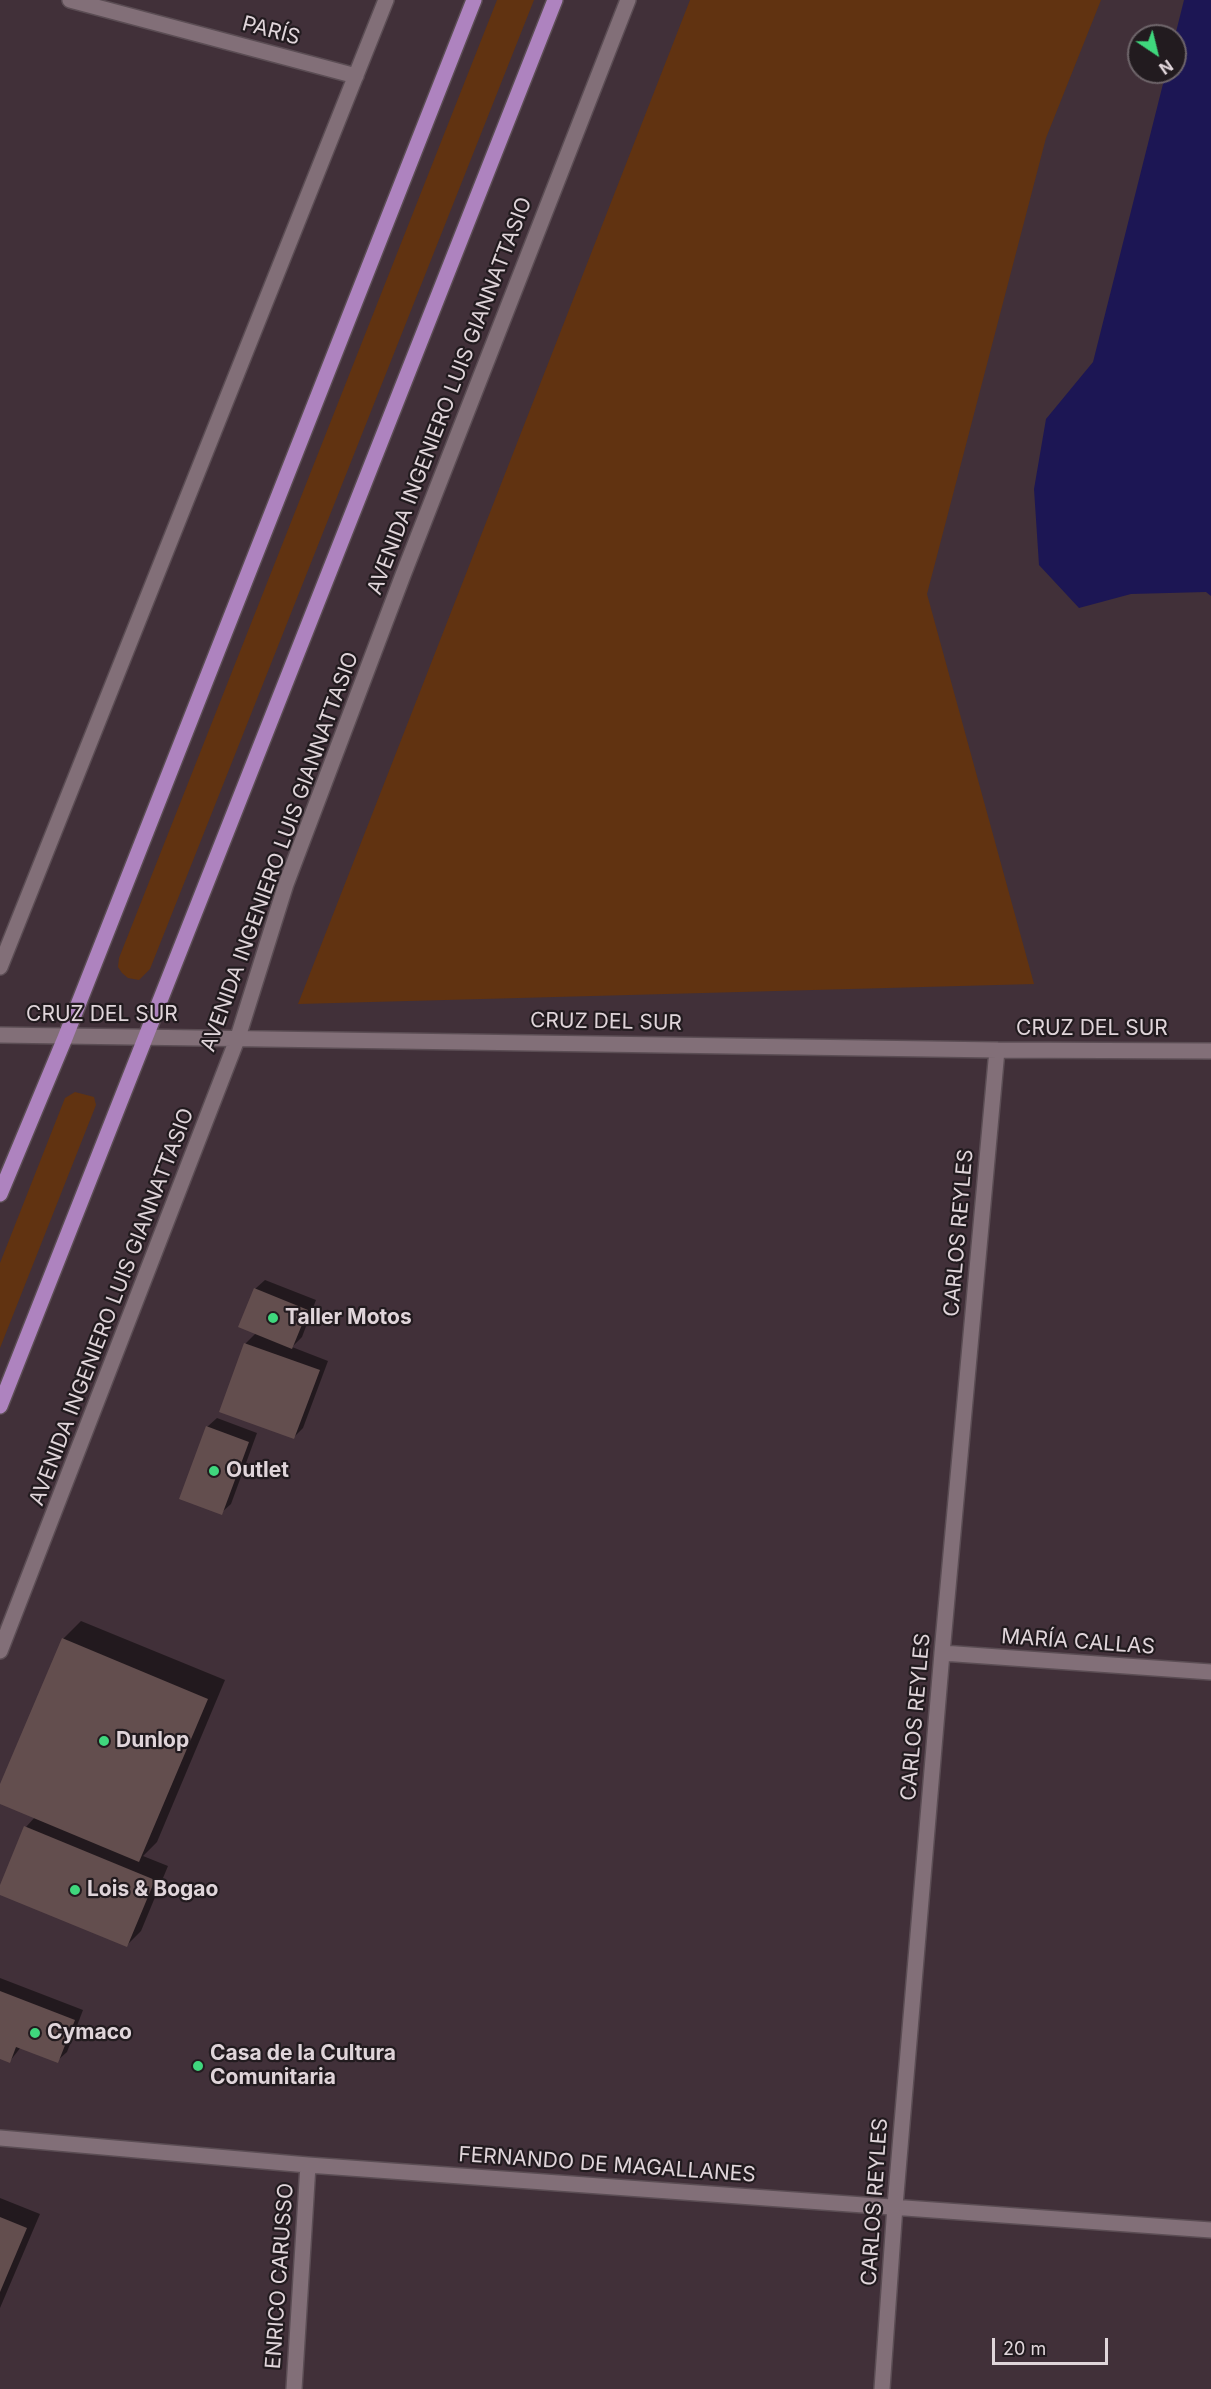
<!DOCTYPE html>
<html>
<head>
<meta charset="utf-8">
<style>
  body { margin:0 }
  #map { position:relative; width:1211px; height:2389px; overflow:hidden; background:#413039; font-family:Inter,sans-serif }
  canvas { display:block }
  .north { position:absolute; left:1127px; top:24px; width:60px; height:60px; box-sizing:border-box; background:#221b1f; border:2px solid #6e656a; border-radius:50%; rotate:145deg; font-size:16px; font-weight:700; line-height:24px; text-align:center; color:#e0d5da }
  .north::after { content:''; display:block; margin:auto; width:21px; height:27px; background:#3fd77d; clip-path:polygon(50% 0,100% 100%,50% 72%,0 100%) }
  .scale { position:absolute; left:992px; top:2338px; width:116px; height:27px; box-sizing:border-box; border:3px solid #e0d5da; border-top:0; padding-left:8px; font-size:18px; line-height:21px; white-space:nowrap; color:#e0d5da; -webkit-text-stroke:4px #221b1f; paint-order:stroke }
</style>
</head>
<body>
<div id="map">
<canvas width="1211" height="2389"></canvas>
<div class="north">N</div>
<div class="scale">20 m</div>
</div>
<script>
const context = document.querySelector('canvas').getContext('2d');
context.lineJoin = 'round';
function paint(path, color) {
  context.fillStyle = color;
  context.fill(path, 'evenodd');
}
function shape(rows) {
  const path = new Path2D();
  for (const r of rows) {
    path.moveTo(r[0], r[1]);
    for (let i = 2; i < r.length; i += 2) path.lineTo(r[i], r[i + 1]);
  }
  return path;
}
function strokePath(path, color, width, dash) {
  context.strokeStyle = color;
  context.lineWidth = width;
  context.lineCap = dash ? 'butt' : 'round';
  context.setLineDash(dash || []);
  context.stroke(path);
}
function write(font, color, halo, rows, align = 'center') {
  context.font = font + ' Inter,sans-serif';
  context.lineWidth = 4.5;
  context.setLineDash([]);
  context.textBaseline = 'middle';
  context.strokeStyle = halo;
  context.fillStyle = color;
  for (const [text, x, y, turn = 0] of rows) {
    context.save();
    context.translate(x, y);
    context.rotate((+turn || 0) * Math.PI / 180);
    context.textAlign = isNaN(turn) ? turn : align;
    if (halo) context.strokeText(text, 0, 0);
    context.fillText(text, 0, 0);
    context.restore();
  }
}
paint(shape([
  [497,0,534,0,150,969,139,980,128,978,122,973,118,967,119,958],
  [690,0,1101,0,1046,138,927,594,1034,984,298,1004],
  [75,1092,94,1097,96,1105,0,1348,0,1263,65,1098]
]), '#613311');
paint(shape([
  [1184,0,1211,0,1211,596,1206,592,1131,594,1079,608,1039,565,1034,489,1046,419,1093,362,1166,72,1175,72,1175,36]
]), '#1c1654');
paint(shape([
  [265,1280,316,1300,302,1337,292,1347,328,1361,303,1428,294,1437,221,1411,246,1343,257,1332,255,1289],
  [217,1418,257,1433,231,1504,221,1513,207,1427],
  [81,1621,225,1680,157,1842,143,1856,168,1866,141,1931,127,1945,0,1893,26,1827,35,1817,0,1803,0,1787,63,1639],
  [0,1978,83,2010,67,2052,57,2061,21,2047,10,2061,0,2057],
  [0,2198,40,2214,0,2308]
]), '#0007');
paint(shape([
  [254,1288,308,1310,292,1349,238,1327],
  [244,1343,320,1370,294,1439,219,1412],
  [206,1426,249,1442,222,1515,179,1499],
  [62,1638,208,1699,139,1862,0,1804,0,1784],
  [24,1826,155,1880,127,1947,0,1895,0,1885],
  [0,1991,75,2020,58,2063,16,2047,10,2063,0,2059],
  [0,2217,27,2228,0,2292]
]), '#634e4e');
const minor = shape([
  [70,0,356,76],
  [0,967,386,0],
  [0,1035,997,1050,1211,1051],
  [0,1651,238,1037,286,884,403,575,628,0],
  [942,1653,1211,1672],
  [0,2138,308,2165,1211,2230],
  [294,2389,308,2165],
  [882,2389,895,2206,942,1653,997,1050]
]);
const major = shape([
  [0,1194,65,1038,474,0],
  [0,1406,555,0]
]);
strokePath(minor, '#5b4d54', 18);
strokePath(major, '#5b4d54', 18);
strokePath(minor, '#826f78', 15);
strokePath(major, '#ae83bf', 15);
for (const [x, y, r, color] of [
  [273,1318,6,"#3fd77d"],
  [214,1471,6,"#3fd77d"],
  [104,1741,6,"#3fd77d"],
  [75,1890,6,"#3fd77d"],
  [35,2033,6,"#3fd77d"],
  [198,2066,6,"#3fd77d"]
]) {
  const dot = new Path2D();
  dot.arc(x, y, r, 0, 2 * Math.PI);
  context.fillStyle = color;
  context.fill(dot);
  strokePath(dot, '#221b1f', 2);
}
write('21px', '#e0d5da', '#221b1f', [
  ["PARÍS",271,31,15],
  ["AVENIDA INGENIERO LUIS GIANNATTASIO",450,396,-69],
  ["AVENIDA INGENIERO LUIS GIANNATTASIO",280,852,-70],
  ["CRUZ DEL SUR",102,1015],
  ["CRUZ DEL SUR",606,1022,1],
  ["CRUZ DEL SUR",1092,1029],
  ["CARLOS REYLES",959,1233,-85],
  ["AVENIDA INGENIERO LUIS GIANNATTASIO",112,1307,-69],
  ["MARÍA CALLAS",1078,1642,4],
  ["CARLOS REYLES",916,1717,-85],
  ["FERNANDO DE MAGALLANES",607,2165,4],
  ["CARLOS REYLES",875,2202,-86],
  ["ENRICO CARUSSO",280,2276,-86]
]);
write('bold 21px', '#e0d5da', '#221b1f', [
  ["Taller Motos",285,1318],
  ["Outlet",226,1471],
  ["Dunlop",116,1741],
  ["Lois & Bogao",87,1890],
  ["Cymaco",47,2033],
  ["Casa de la Cultura",210,2054],
  ["Comunitaria",210,2078]
], 'left');
</script>
</body>
</html>
